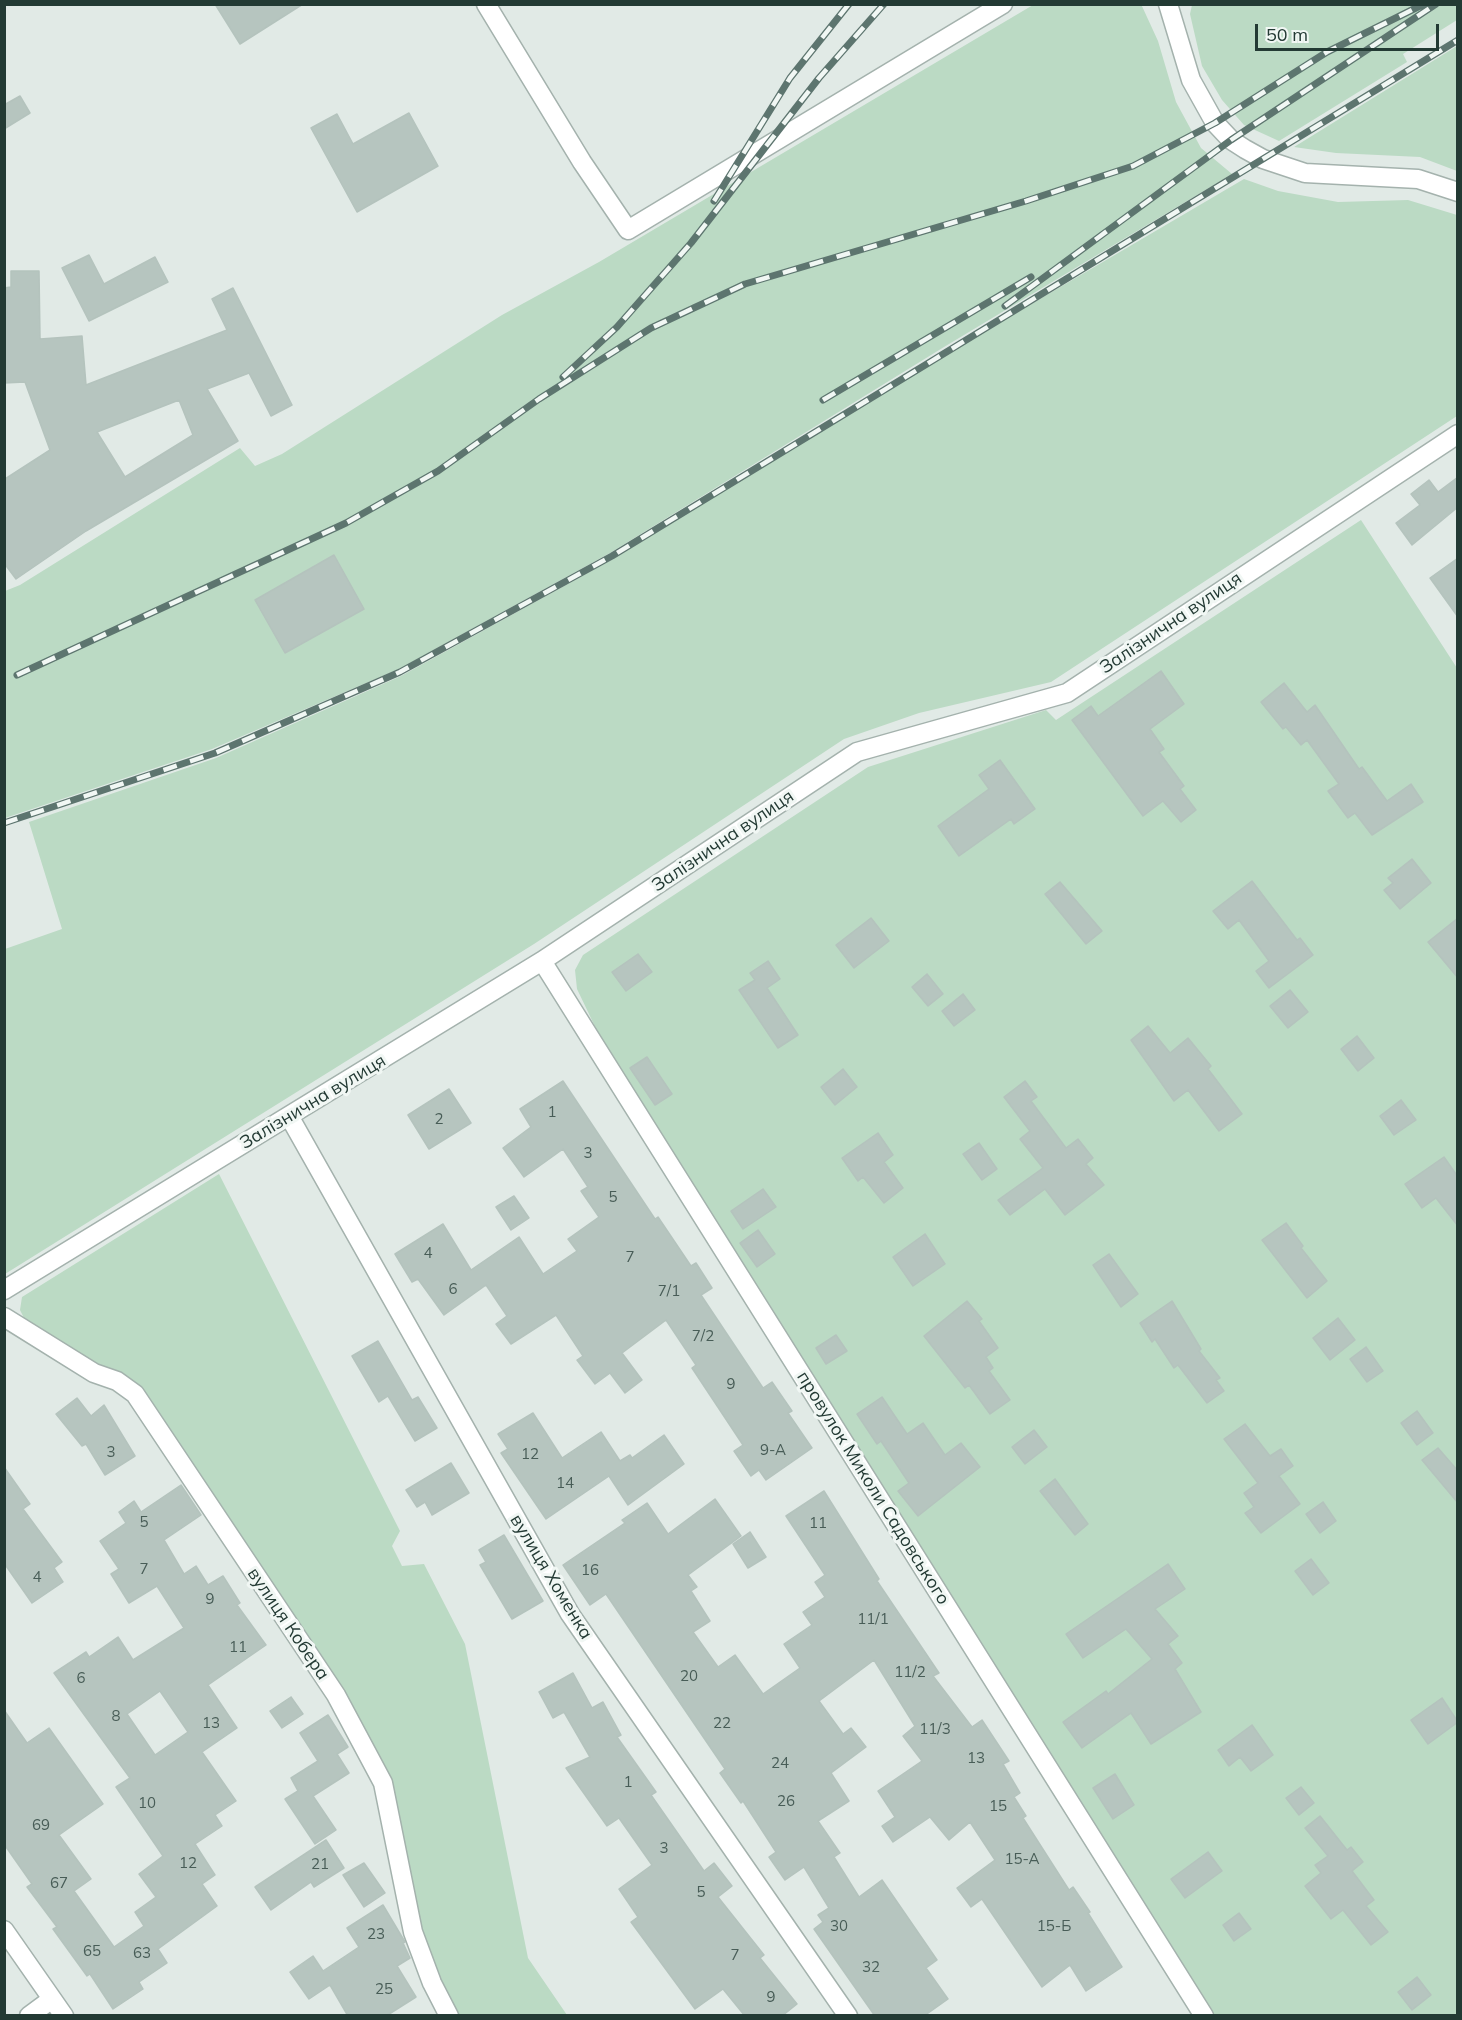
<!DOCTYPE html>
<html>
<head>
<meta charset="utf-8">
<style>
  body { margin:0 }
  #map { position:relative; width:1462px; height:2020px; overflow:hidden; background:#e1eae6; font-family:Mulish,sans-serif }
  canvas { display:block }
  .frame { position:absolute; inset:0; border:6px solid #233a34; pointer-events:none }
  .scale { position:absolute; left:1255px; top:24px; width:184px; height:27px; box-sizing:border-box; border:3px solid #233a34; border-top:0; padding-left:8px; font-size:18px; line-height:21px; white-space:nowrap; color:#233a34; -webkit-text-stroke:4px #f1f7f4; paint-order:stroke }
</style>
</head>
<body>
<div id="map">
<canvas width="1462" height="2020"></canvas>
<div class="frame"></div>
<div class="scale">50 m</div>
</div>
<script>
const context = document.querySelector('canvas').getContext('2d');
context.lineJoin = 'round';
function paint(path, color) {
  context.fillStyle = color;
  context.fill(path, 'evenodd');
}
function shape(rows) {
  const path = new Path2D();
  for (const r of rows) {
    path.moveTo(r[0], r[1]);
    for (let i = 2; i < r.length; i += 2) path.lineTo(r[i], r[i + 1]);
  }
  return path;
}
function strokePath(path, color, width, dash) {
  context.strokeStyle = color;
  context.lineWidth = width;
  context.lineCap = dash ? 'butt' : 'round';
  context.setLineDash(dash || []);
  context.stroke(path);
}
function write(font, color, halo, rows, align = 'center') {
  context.font = font + ' Mulish,sans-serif';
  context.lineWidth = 6;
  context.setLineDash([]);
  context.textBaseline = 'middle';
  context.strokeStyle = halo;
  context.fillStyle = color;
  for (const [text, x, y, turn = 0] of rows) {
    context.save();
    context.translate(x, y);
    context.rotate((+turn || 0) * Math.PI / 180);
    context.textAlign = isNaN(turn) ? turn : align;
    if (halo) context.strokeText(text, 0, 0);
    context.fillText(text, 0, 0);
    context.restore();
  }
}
paint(shape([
  [1141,4,1158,41,1176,102,1201,148,1232,174,944,347,610,553,399,669,212,749,5,818,5,591,20,585,240,448,255,466,282,454,502,315,599,262,1033,5],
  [1192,5,1457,5,1457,20,1403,54,1407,62,1279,141,1244,125,1222,100,1202,66,1190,14],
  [1457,46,1457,171,1420,157,1336,153,1294,147],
  [1244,179,1278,191,1338,202,1408,200,1457,215,1457,416,1051,682,919,713,844,739,534,944,5,1274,5,949,62,929,29,822,216,758,401,676,613,559,948,353],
  [1361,520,1457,668,1457,2015,1213,2015,612,1062,577,989,575,970,583,955,868,767,1046,710,1056,720],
  [219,1174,400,1531,392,1546,402,1566,424,1564,465,1644,528,1958,567,2015,457,2015,439,1981,420,1931,392,1780,342,1691,139,1388,27,1324,20,1310,22,1297]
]), '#bbdac4');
const building = shape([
  [215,4,303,4,240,44,215,4],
  [20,96,30,113,4,129,4,105,20,96],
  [409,113,438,166,357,212,311,128,337,114,353,144,409,113],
  [89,255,104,284,155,257,168,282,89,321,62,268,89,255],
  [11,271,39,271,40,339,82,336,86,385,227,330,212,299,233,288,292,405,271,416,249,373,207,389,238,441,86,531,16,579,4,563,5,479,50,450,25,382,4,383,4,288,11,287,11,271],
  [179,400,193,435,125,477,97,432,179,400],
  [1458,477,1458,507,1412,545,1396,523,1420,505,1411,494,1429,480,1438,492,1458,477],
  [334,555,364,609,285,653,255,600,334,555],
  [1458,558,1458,617,1430,578,1458,558],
  [1161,671,1184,704,1150,729,1164,749,1159,752,1184,786,1180,789,1196,810,1181,822,1163,801,1143,816,1072,720,1091,706,1098,716,1161,671],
  [1284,683,1307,712,1315,705,1359,769,1362,767,1387,801,1411,784,1423,802,1372,835,1355,813,1348,818,1328,791,1339,784,1307,740,1301,745,1286,727,1283,729,1261,702,1284,683],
  [1000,760,1035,809,1014,824,1011,819,959,856,938,826,989,789,979,775,1000,760],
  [1412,859,1431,883,1400,909,1384,890,1393,883,1388,878,1412,859],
  [1252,881,1297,940,1300,938,1313,955,1269,988,1256,971,1269,961,1239,920,1228,929,1213,911,1252,881],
  [1060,882,1102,931,1086,944,1045,894,1060,882],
  [871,918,889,941,854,968,836,945,871,918],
  [1458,918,1458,978,1428,942,1458,918],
  [638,954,652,972,626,991,612,972,638,954],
  [768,961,780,979,767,988,798,1035,778,1048,739,990,755,980,750,973,768,961],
  [927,974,943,994,928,1006,912,987,927,974],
  [1290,990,1308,1012,1288,1028,1270,1006,1290,990],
  [963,994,975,1010,954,1026,942,1011,963,994],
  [1148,1026,1170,1053,1188,1038,1211,1066,1208,1069,1242,1114,1219,1131,1188,1090,1174,1101,1131,1040,1148,1026],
  [1357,1036,1374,1058,1358,1071,1341,1049,1357,1036],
  [647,1057,672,1094,655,1105,630,1068,647,1057],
  [843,1069,857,1087,835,1105,821,1087,843,1069],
  [563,1081,655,1219,658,1217,691,1266,696,1263,712,1288,701,1295,763,1388,772,1382,792,1411,788,1413,812,1448,766,1480,759,1470,751,1476,734,1451,743,1445,692,1368,696,1365,666,1320,622,1353,642,1380,625,1393,610,1373,595,1384,577,1360,583,1356,556,1315,511,1344,496,1324,507,1316,486,1285,444,1315,418,1279,412,1282,395,1254,443,1224,471,1270,519,1237,543,1274,577,1251,568,1239,599,1217,581,1191,588,1187,563,1149,524,1177,503,1148,531,1127,520,1109,563,1081],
  [1025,1081,1037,1097,1031,1101,1066,1148,1078,1139,1093,1158,1086,1164,1104,1185,1065,1215,1045,1189,1010,1215,998,1200,1043,1168,1020,1139,1030,1131,1004,1097,1025,1081],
  [449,1089,471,1123,429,1149,408,1115,449,1089],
  [1401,1100,1416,1120,1394,1135,1380,1116,1401,1100],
  [878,1133,893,1155,884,1162,903,1188,884,1203,863,1177,858,1181,842,1158,878,1133],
  [979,1143,997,1169,982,1180,963,1154,979,1143],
  [1444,1157,1458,1177,1458,1226,1436,1198,1422,1208,1405,1184,1444,1157],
  [763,1189,776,1207,743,1229,731,1211,763,1189],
  [514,1196,529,1218,511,1230,496,1207,514,1196],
  [1286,1223,1303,1246,1301,1248,1327,1281,1307,1298,1262,1240,1286,1223],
  [758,1230,775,1254,757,1267,740,1243,758,1230],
  [925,1234,945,1264,913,1286,893,1257,925,1234],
  [1109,1254,1138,1294,1121,1307,1093,1265,1109,1254],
  [967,1301,982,1319,979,1321,998,1348,986,1357,993,1368,989,1371,1010,1400,990,1414,969,1385,965,1388,924,1336,967,1301],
  [1172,1301,1201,1349,1199,1351,1220,1378,1216,1380,1224,1391,1207,1403,1178,1365,1174,1368,1155,1339,1152,1342,1140,1323,1172,1301],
  [1338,1318,1355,1340,1330,1360,1313,1338,1338,1318],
  [836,1335,847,1351,826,1364,816,1348,836,1335],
  [378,1341,412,1400,418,1397,437,1428,415,1441,388,1396,379,1402,352,1356,378,1341],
  [1366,1347,1383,1371,1367,1382,1350,1359,1366,1347],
  [882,1397,907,1434,923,1423,945,1455,961,1443,980,1467,918,1516,898,1491,909,1483,881,1441,877,1444,857,1414,882,1397],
  [77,1398,91,1416,104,1405,135,1456,105,1475,86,1444,82,1446,56,1414,77,1398],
  [1417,1411,1433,1433,1417,1445,1401,1423,1417,1411],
  [533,1413,562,1458,601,1432,620,1461,630,1455,632,1458,664,1435,684,1464,628,1505,609,1476,546,1519,501,1453,508,1449,498,1434,533,1413],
  [1245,1424,1270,1456,1281,1449,1293,1466,1279,1476,1300,1504,1261,1533,1245,1513,1254,1507,1244,1493,1258,1483,1224,1439,1245,1424],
  [1034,1430,1047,1447,1025,1464,1012,1447,1034,1430],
  [1438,1448,1458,1471,1458,1503,1422,1460,1438,1448],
  [451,1463,469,1493,432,1515,425,1502,417,1507,406,1490,451,1463],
  [4,1467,30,1504,23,1509,62,1562,54,1568,63,1582,32,1603,4,1563,4,1467],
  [1055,1479,1088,1524,1075,1535,1040,1491,1055,1479],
  [181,1485,201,1515,164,1540,184,1574,196,1566,208,1585,223,1576,240,1603,237,1605,266,1645,208,1685,237,1728,202,1752,236,1801,215,1815,222,1826,195,1844,215,1875,202,1884,217,1906,158,1949,167,1963,139,1982,143,1989,113,2009,90,1974,87,1976,53,1929,57,1927,27,1887,32,1884,4,1844,4,1710,27,1743,49,1728,103,1804,59,1835,91,1879,74,1891,114,1947,144,1926,135,1912,156,1897,139,1874,163,1856,116,1787,130,1778,54,1673,86,1652,89,1657,118,1637,133,1660,184,1628,157,1586,129,1603,111,1574,119,1569,100,1541,126,1523,119,1512,134,1501,141,1512,181,1485],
  [160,1691,188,1732,155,1755,127,1714,160,1691],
  [824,1491,879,1579,877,1581,939,1673,933,1676,972,1727,982,1720,1009,1761,1003,1764,1020,1793,1014,1797,1026,1816,1023,1818,1069,1890,1073,1887,1090,1912,1088,1913,1122,1967,1086,1991,1070,1965,1042,1987,982,1899,971,1907,957,1888,995,1860,970,1822,949,1840,930,1817,893,1842,882,1826,895,1817,878,1791,922,1761,903,1736,915,1726,874,1660,819,1701,843,1734,851,1728,866,1747,831,1773,849,1801,818,1821,840,1853,834,1857,859,1897,882,1880,937,1960,926,1968,948,1999,924,2016,875,2016,814,1929,823,1922,818,1915,829,1908,804,1867,785,1880,769,1857,776,1852,743,1801,741,1803,720,1773,725,1769,606,1594,590,1605,563,1565,625,1523,622,1520,647,1503,668,1534,715,1499,741,1536,688,1575,697,1587,691,1591,710,1621,693,1632,718,1667,735,1655,763,1694,800,1668,784,1644,812,1625,803,1612,825,1597,815,1582,825,1575,786,1516,824,1491],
  [1323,1502,1336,1521,1320,1533,1306,1514,1323,1502],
  [750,1532,766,1557,748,1568,733,1544,750,1532],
  [504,1535,543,1601,512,1619,480,1565,486,1562,479,1550,504,1535],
  [1311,1559,1329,1583,1313,1595,1295,1571,1311,1559],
  [1168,1564,1185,1589,1155,1609,1178,1636,1168,1644,1182,1663,1175,1669,1201,1712,1151,1744,1131,1713,1082,1748,1063,1722,1106,1691,1108,1694,1152,1659,1126,1629,1083,1658,1066,1634,1168,1564],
  [573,1673,592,1708,603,1702,621,1735,617,1737,656,1792,651,1795,704,1871,714,1863,732,1886,718,1897,764,1955,760,1958,797,2004,782,2016,745,2016,723,1989,695,2009,631,1922,638,1917,619,1889,652,1865,619,1818,607,1826,566,1768,590,1757,564,1712,553,1718,539,1692,573,1673],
  [291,1697,303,1714,282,1728,270,1711,291,1697],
  [1442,1698,1458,1722,1428,1744,1411,1720,1442,1698],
  [328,1715,348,1747,337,1754,349,1773,313,1796,336,1830,315,1844,285,1799,298,1791,291,1778,318,1761,300,1733,328,1715],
  [1252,1725,1273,1755,1251,1771,1240,1757,1229,1766,1218,1750,1252,1725],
  [1115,1774,1134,1805,1113,1819,1093,1788,1115,1774],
  [1301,1787,1314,1803,1299,1815,1286,1798,1301,1787],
  [1320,1816,1347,1850,1351,1847,1363,1862,1352,1871,1374,1900,1366,1906,1388,1932,1371,1945,1343,1910,1331,1919,1305,1886,1321,1873,1315,1865,1328,1856,1305,1828,1320,1816],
  [326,1840,344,1868,314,1887,311,1882,271,1910,255,1887,326,1840],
  [1208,1852,1222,1871,1185,1898,1171,1879,1208,1852],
  [364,1863,385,1893,364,1907,343,1875,364,1863],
  [383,1905,405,1942,403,1943,410,1958,397,1966,416,1997,386,2016,348,2016,330,1985,309,1999,290,1972,313,1956,323,1971,359,1947,347,1928,383,1905],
  [1239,1913,1251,1929,1234,1941,1223,1925,1239,1913],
  [1417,1977,1431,1995,1412,2010,1398,1992,1417,1977]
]);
paint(building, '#b6c5bf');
strokePath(building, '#b4c3bd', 1.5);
const minor = shape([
  [486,4,582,162,628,230,1003,4],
  [1168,4,1191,80,1215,123,1231,140,1245,149,1263,159,1305,173,1418,179,1458,192],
  [542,961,1204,2016],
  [289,1116,570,1614,848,2016],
  [4,1290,542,961,857,752,1067,693,1458,434],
  [4,1317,94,1373,117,1381,135,1394,336,1695,383,1783,413,1932,432,1983,449,2016],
  [4,1930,64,2016],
  [29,2016,52,1999]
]);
strokePath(minor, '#a4b2ad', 21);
strokePath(minor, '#fff', 18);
const rail = shape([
  [714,201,790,78,849,4],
  [1005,306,1231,140,1436,4],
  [563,377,617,327,691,243,819,78,884,4],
  [823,400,1031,277],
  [17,675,346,523,438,471,539,399,651,328,745,284,1026,201,1133,166,1215,123,1327,52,1424,4],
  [4,823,215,753,400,672,612,556,1458,40]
]);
strokePath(rail, '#5d756f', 7);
strokePath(rail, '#f1f7f4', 4.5, [14]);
write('15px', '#485d57', null, [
  ["1",552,1112],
  ["2",439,1119],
  ["3",588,1153],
  ["5",613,1197],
  ["4",428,1253],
  ["7",630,1257],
  ["6",453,1289],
  ["7/1",669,1291],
  ["7/2",703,1336],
  ["9",731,1384],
  ["9-А",773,1450],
  ["3",111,1452],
  ["12",530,1454],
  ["14",565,1483],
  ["5",144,1522],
  ["11",818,1523],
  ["7",144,1569],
  ["16",590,1570],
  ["4",37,1577],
  ["9",210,1599],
  ["11/1",873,1619],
  ["11",238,1647],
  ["11/2",910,1672],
  ["20",689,1676],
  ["6",81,1678],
  ["8",116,1716],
  ["13",211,1723],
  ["22",722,1723],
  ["11/3",935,1729],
  ["13",976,1758],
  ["24",780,1763],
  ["1",628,1782],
  ["26",786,1801],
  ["10",147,1803],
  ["15",998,1806],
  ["69",41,1825],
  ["3",664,1848],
  ["15-А",1022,1859],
  ["12",188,1863],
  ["21",320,1864],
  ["67",59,1883],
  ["5",701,1892],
  ["30",839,1926],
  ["15-Б",1054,1926],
  ["23",376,1934],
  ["65",92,1951],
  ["63",142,1953],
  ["7",735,1955],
  ["32",871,1967],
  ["25",384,1989],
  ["9",771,1997]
]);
write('18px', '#233a34', '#f1f7f4', [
  ["Залізнична вулиця",1171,623,-34],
  ["Залізнична вулиця",723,841,-34],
  ["Залізнична вулиця",313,1102,-31],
  ["провулок Миколи Садовського",873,1488,58],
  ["вулиця Хоменка",551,1577,59],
  ["вулиця Кобера",288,1624,56]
]);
</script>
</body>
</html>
